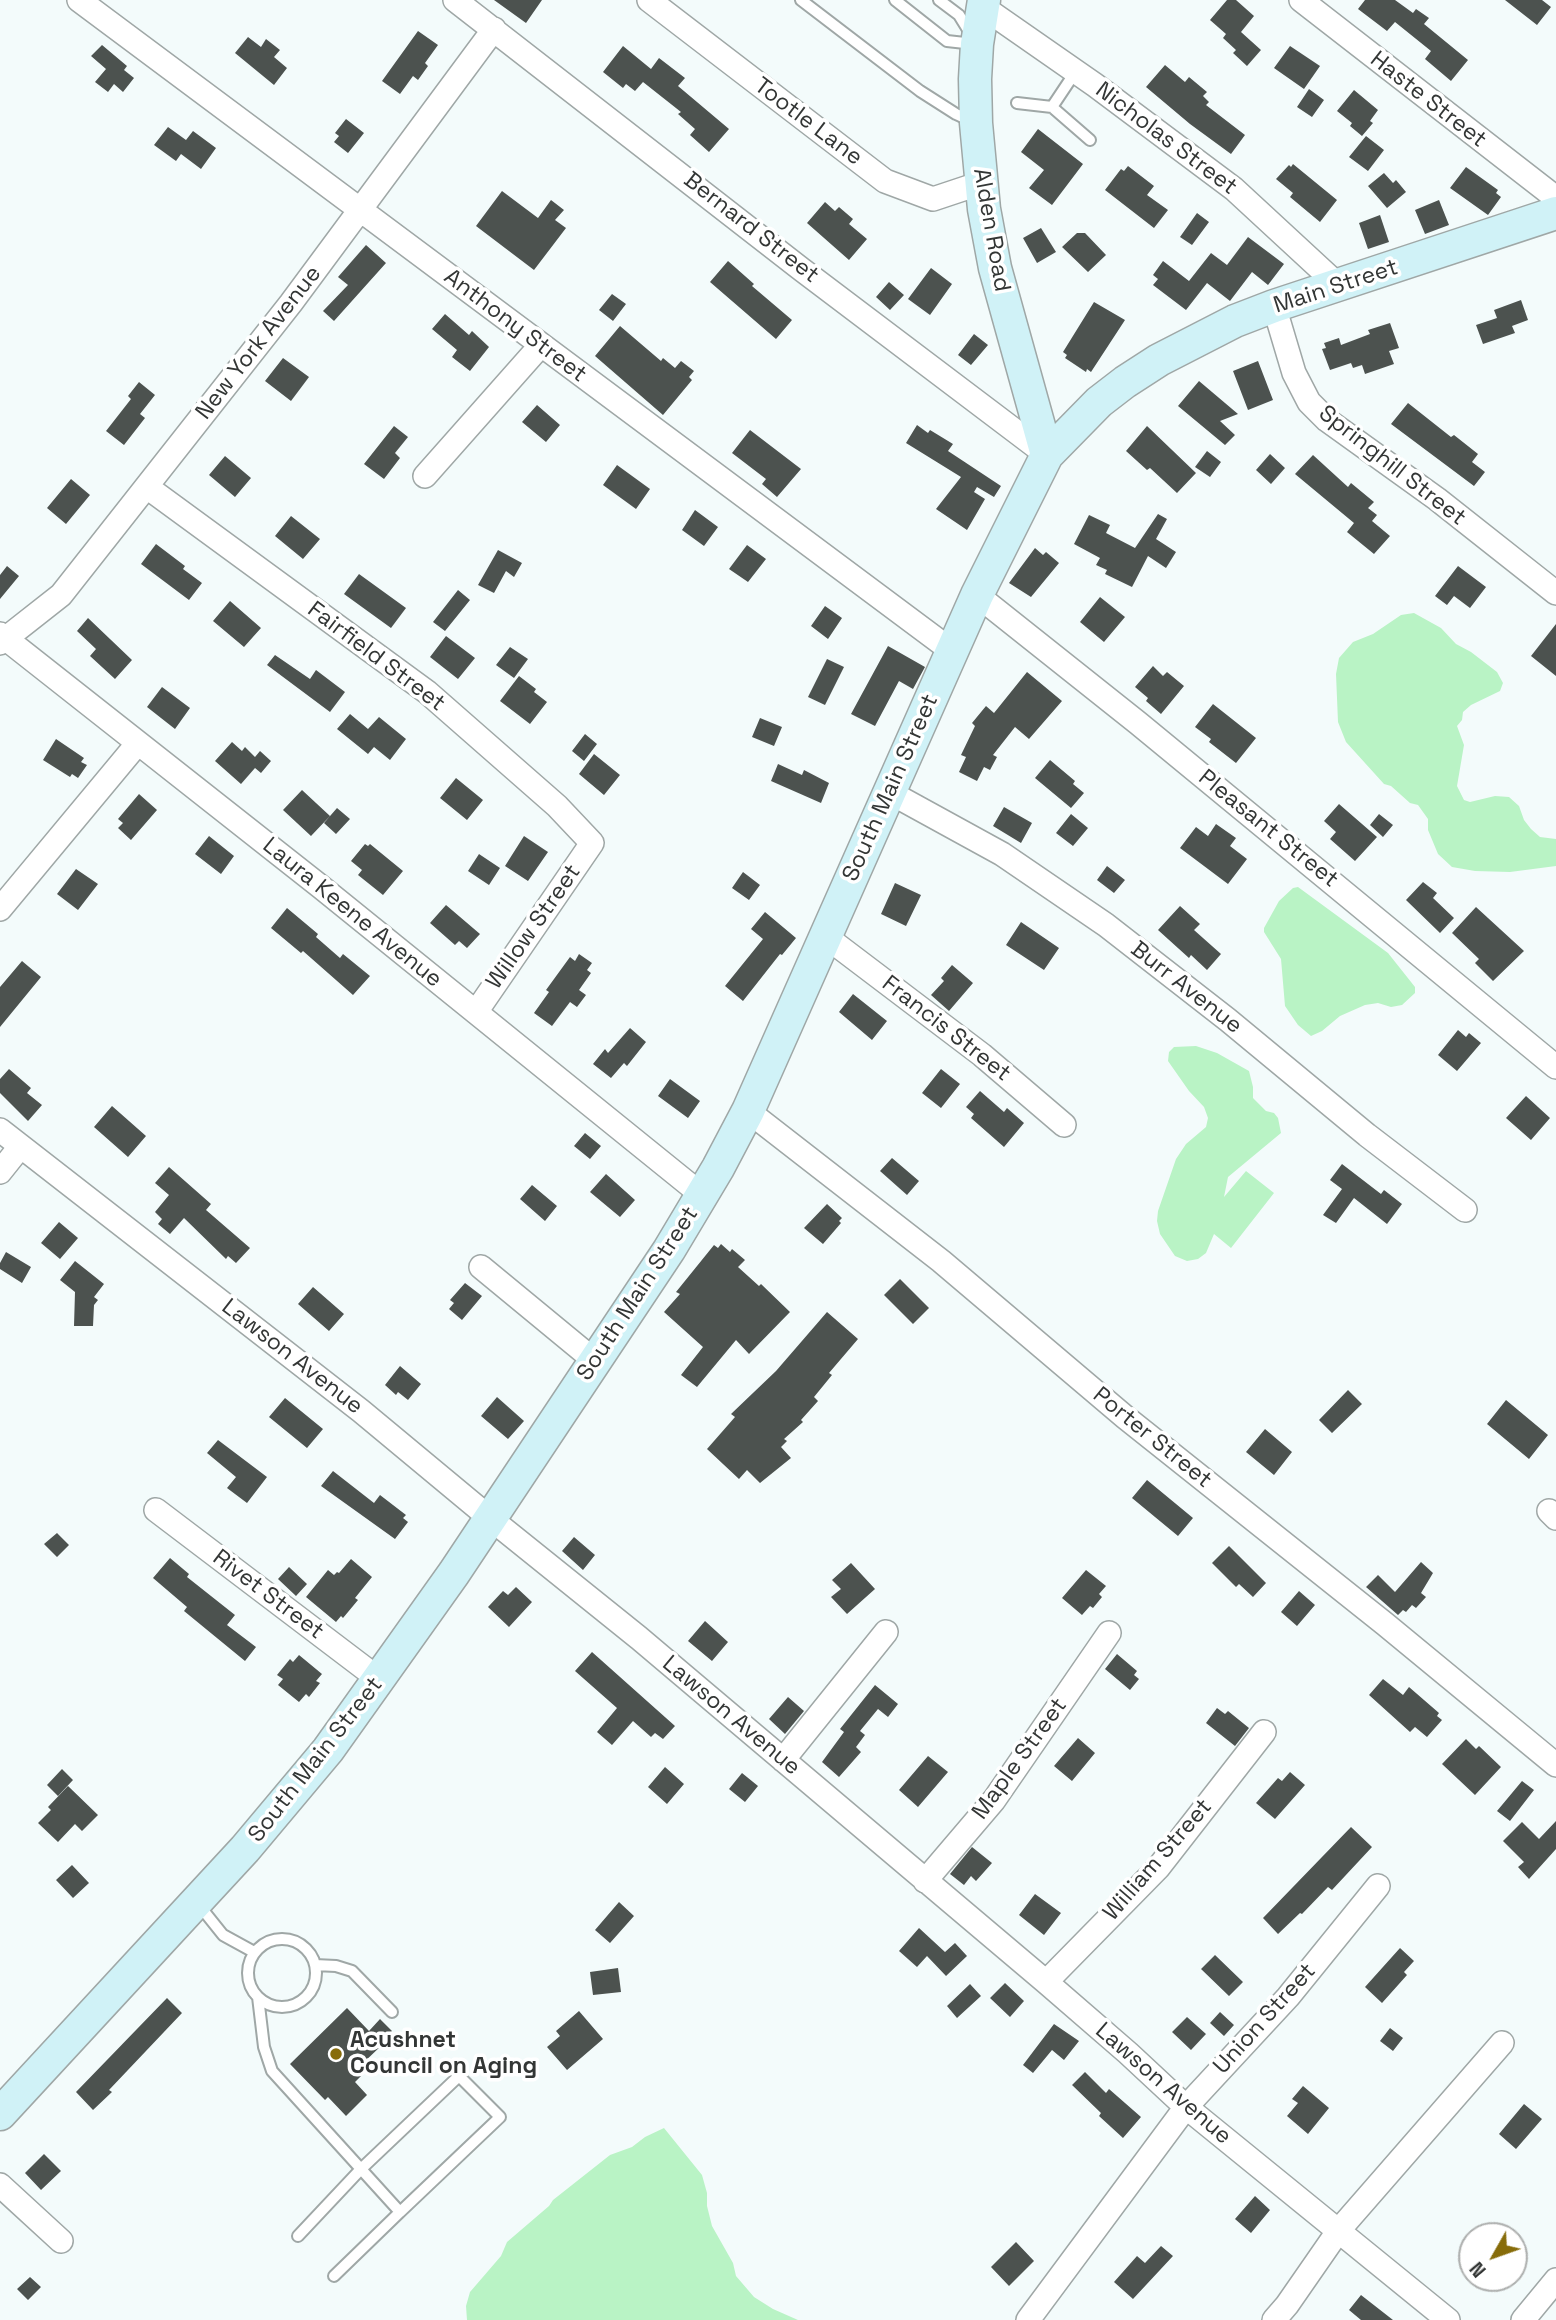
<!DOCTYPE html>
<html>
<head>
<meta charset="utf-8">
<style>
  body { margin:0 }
  #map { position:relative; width:1556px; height:2320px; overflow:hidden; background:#f3fbfb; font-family:"Space Grotesk",sans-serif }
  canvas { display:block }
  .north { position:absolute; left:1458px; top:2222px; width:70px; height:70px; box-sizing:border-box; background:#fff; border:2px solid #adafae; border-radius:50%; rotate:230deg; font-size:19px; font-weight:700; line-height:28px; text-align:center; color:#333635 }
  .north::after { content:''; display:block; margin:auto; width:24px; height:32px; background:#876c0a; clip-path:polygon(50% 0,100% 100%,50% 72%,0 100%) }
</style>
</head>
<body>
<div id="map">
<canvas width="1556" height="2320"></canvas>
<div class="north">N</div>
</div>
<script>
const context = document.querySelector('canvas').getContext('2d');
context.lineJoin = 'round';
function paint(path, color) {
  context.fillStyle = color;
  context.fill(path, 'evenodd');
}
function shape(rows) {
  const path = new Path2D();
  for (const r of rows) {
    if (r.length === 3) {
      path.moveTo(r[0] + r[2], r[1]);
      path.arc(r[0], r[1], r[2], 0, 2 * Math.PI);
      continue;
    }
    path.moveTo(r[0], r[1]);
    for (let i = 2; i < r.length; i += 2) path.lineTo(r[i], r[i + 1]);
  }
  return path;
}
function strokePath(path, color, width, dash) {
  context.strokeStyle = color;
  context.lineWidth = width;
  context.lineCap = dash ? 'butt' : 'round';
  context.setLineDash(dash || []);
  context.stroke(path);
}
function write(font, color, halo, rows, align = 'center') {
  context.font = font + ' "Space Grotesk",sans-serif';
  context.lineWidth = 7;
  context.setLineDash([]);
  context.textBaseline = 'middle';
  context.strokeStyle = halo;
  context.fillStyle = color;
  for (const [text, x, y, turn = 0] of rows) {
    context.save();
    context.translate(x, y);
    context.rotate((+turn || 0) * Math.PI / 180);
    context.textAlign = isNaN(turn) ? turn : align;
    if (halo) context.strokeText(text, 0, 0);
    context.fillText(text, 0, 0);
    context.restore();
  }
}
paint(shape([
  [1414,613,1441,628,1456,644,1471,652,1497,672,1503,683,1500,691,1471,705,1463,712,1462,720,1457,726,1464,745,1457,786,1464,800,1470,802,1495,796,1509,797,1519,806,1524,820,1531,829,1540,837,1556,839,1556,866,1510,872,1475,871,1452,867,1438,854,1428,830,1428,819,1418,805,1410,803,1391,786,1384,784,1346,742,1338,722,1336,674,1339,658,1353,642,1373,634,1401,615],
  [1298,887,1388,953,1415,987,1415,993,1402,1005,1391,1007,1378,1003,1365,1005,1340,1016,1322,1031,1311,1036,1298,1025,1285,1006,1281,959,1264,932,1264,928,1279,901,1293,888],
  [1196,1046,1217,1053,1249,1071,1253,1087,1253,1098,1266,1111,1274,1113,1278,1118,1281,1133,1228,1177,1224,1197,1246,1171,1274,1193,1231,1248,1214,1234,1206,1253,1198,1259,1187,1261,1175,1256,1160,1234,1157,1221,1158,1211,1176,1159,1186,1144,1206,1127,1208,1118,1204,1107,1189,1091,1168,1061,1169,1052,1174,1047],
  [664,2128,702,2175,707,2193,707,2206,712,2226,733,2263,736,2276,754,2297,773,2309,798,2320,467,2320,466,2306,470,2292,501,2256,507,2242,549,2206,553,2200,610,2155,632,2147,645,2137]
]), '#b9f3c5');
paint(shape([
  [494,0,542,0,526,23],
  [1227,0,1236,0,1254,16,1241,32,1261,50,1247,66,1233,53,1236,50,1223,38,1226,34,1210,20],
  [1365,0,1395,0,1413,13,1416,9,1429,18,1424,24,1468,60,1451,81,1425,59,1431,51,1395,22,1387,31,1358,9],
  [1505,0,1542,0,1551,7,1537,25],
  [418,31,438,45,425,63,428,66,418,80,413,76,400,94,382,81],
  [248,37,261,47,266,39,280,50,274,57,287,68,274,85,235,53],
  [102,45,127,66,124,70,134,78,123,92,114,84,108,92,95,82,106,69,91,56],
  [623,46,651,69,659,58,685,78,678,86,729,129,709,152,690,135,695,129,678,114,681,112,643,82,635,91,626,84,623,88,603,72],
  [1290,46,1320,66,1304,89,1274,68],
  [1165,65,1185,82,1189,77,1207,92,1203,96,1209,102,1206,105,1245,135,1231,154,1190,124,1146,87],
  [1309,89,1324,100,1312,117,1297,107],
  [1354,90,1378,110,1370,121,1373,123,1362,136,1350,126,1352,123,1337,111],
  [346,119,364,133,348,153,334,142,339,136,335,133],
  [168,127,186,140,193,131,216,148,201,169,181,154,176,161,154,145],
  [1038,129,1083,164,1052,205,1029,188,1044,170,1021,152],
  [1366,136,1384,150,1368,171,1349,157],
  [1293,164,1337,200,1320,222,1290,197,1293,193,1276,179,1289,165,1291,167],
  [1128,166,1154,186,1147,195,1168,210,1154,228,1105,190,1121,169,1124,171],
  [1466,167,1498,190,1496,193,1501,197,1488,215,1450,188],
  [1384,173,1393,183,1396,180,1406,192,1387,208,1368,186],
  [502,191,538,218,551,200,564,210,555,220,566,228,534,270,476,226],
  [1439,200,1449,225,1425,234,1415,210],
  [825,202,835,211,839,207,853,219,849,224,867,239,849,260,807,223],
  [1197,213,1209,222,1192,245,1180,237],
  [1380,215,1389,242,1368,249,1359,223],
  [1041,228,1056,252,1037,263,1023,238],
  [1077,233,1085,233,1106,255,1088,272,1062,247],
  [1248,237,1284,264,1268,285,1252,272,1230,301,1207,283,1186,310,1153,285,1158,279,1153,275,1163,261,1189,281,1211,253,1227,265],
  [366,245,386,263,334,321,323,311,348,285,338,277],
  [728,261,754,284,752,286,792,320,776,339,710,282],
  [931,268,952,284,930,315,908,299],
  [889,282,904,295,890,310,876,297],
  [612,294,626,304,613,321,599,310],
  [1521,300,1528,320,1512,326,1515,333,1483,344,1476,325,1497,318,1494,310],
  [1094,302,1125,320,1091,372,1087,369,1086,372,1065,358,1067,355,1063,352],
  [445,314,469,335,472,331,489,347,470,371,452,357,457,350,432,329],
  [1390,323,1399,348,1389,351,1394,364,1365,374,1362,365,1353,368,1351,363,1330,370,1322,349,1326,348,1324,343,1339,338,1341,345,1370,334,1368,330],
  [620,326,661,361,663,358,675,368,681,361,694,371,689,377,692,380,663,415,595,356],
  [974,334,988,345,971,365,958,355],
  [283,358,309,377,291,401,265,381],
  [1258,361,1273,400,1248,410,1233,371],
  [1199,381,1238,414,1220,421,1235,435,1225,445,1178,406],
  [139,382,155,395,140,414,145,418,124,445,106,431,131,399,128,396],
  [1408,403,1451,437,1454,435,1478,454,1472,462,1485,472,1474,486,1391,424],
  [537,405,560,425,546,442,522,422],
  [917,425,928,433,930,430,953,444,948,451,1001,486,994,497,977,487,974,492,985,499,967,530,936,509,961,477,906,443],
  [394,426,408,437,395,453,400,458,384,479,364,464],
  [1147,426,1196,473,1177,493,1150,468,1147,470,1126,451],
  [750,430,801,469,777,497,762,484,766,479,732,453],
  [1207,451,1221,462,1210,477,1195,467],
  [1270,454,1285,468,1271,484,1256,470],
  [1313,455,1348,487,1351,483,1374,502,1368,508,1377,515,1372,521,1390,536,1374,554,1347,532,1354,523,1295,474],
  [225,456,251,478,235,497,209,475],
  [617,465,650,489,636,509,603,485],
  [71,479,90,495,66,524,47,508],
  [695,510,718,527,704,546,682,530],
  [1158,514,1167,519,1156,539,1176,552,1166,568,1148,556,1132,587,1105,574,1107,570,1096,565,1100,558,1074,544,1089,515,1110,525,1106,533,1135,548],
  [291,516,320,539,303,559,275,536],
  [156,544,185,566,183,569,202,583,189,600,141,564],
  [747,545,766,559,748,582,729,569],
  [1035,548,1043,555,1046,552,1059,563,1031,597,1009,583],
  [498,550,522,563,514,577,506,571,494,593,478,585],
  [7,566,19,576,0,599,0,575],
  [1458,566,1486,587,1470,608,1454,596,1447,605,1435,596],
  [359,574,406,608,391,628,344,594],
  [458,590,470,600,445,631,433,622],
  [1100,597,1125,617,1104,642,1080,622],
  [230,601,261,628,244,647,213,621],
  [825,606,842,618,828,639,811,626],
  [88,618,132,660,115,679,90,656,96,649,77,631],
  [1556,624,1556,676,1531,656],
  [446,636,475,658,458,679,430,657],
  [888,646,925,667,913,689,899,681,875,726,851,714],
  [510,647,528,659,514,678,496,665],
  [275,655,310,679,316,670,345,692,330,712,267,665],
  [827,659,844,667,825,705,808,697],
  [1153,666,1163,676,1167,672,1184,686,1161,714,1146,701,1148,698,1135,687],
  [1027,672,1062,701,1029,739,1015,727,993,755,997,757,990,770,984,767,977,781,959,772,966,757,961,755,975,726,972,723,986,706,994,713],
  [519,676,536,689,534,692,547,702,530,724,500,701],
  [162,687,190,708,175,729,147,707],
  [1213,704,1256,738,1236,763,1209,742,1211,739,1195,727],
  [350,714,368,729,379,717,406,739,390,760,374,747,368,754,337,729],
  [760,718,782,727,774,746,752,737],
  [585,734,597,744,584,761,572,751],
  [56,739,84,758,81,762,87,765,78,778,72,774,70,777,43,760],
  [232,742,242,751,245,747,255,757,260,751,271,761,261,773,255,768,241,784,215,761],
  [594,754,620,775,604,795,579,774],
  [1050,760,1075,781,1073,784,1084,793,1071,808,1035,778],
  [778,764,802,775,804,770,829,783,821,803,771,781],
  [456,778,483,800,467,820,440,798],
  [302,790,330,816,311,836,283,810],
  [139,794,157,810,131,840,118,828,123,823,118,819],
  [1339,804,1377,837,1355,861,1330,839,1336,832,1324,821],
  [1004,807,1032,823,1021,843,993,826],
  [337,808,350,819,336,834,324,823],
  [1071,814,1088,828,1073,846,1056,833],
  [1379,814,1393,825,1383,837,1370,825],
  [1216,824,1236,838,1230,846,1247,859,1228,884,1180,848,1196,827,1208,836],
  [209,836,234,856,221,874,195,854],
  [524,836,548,852,528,881,505,866],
  [365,844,368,846,370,844,403,871,383,895,358,875,362,870,351,861],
  [479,854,500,868,489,885,468,871],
  [1107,866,1125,880,1114,893,1097,880],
  [76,869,98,884,78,910,57,894],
  [743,872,760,885,749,900,732,888],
  [1423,882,1437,893,1433,898,1454,918,1440,933,1406,900],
  [895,883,921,895,906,926,881,914],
  [446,905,480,934,467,948,459,941,455,945,430,923],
  [1180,906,1200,924,1194,930,1221,954,1207,970,1191,955,1189,958,1158,930],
  [1476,907,1524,951,1493,981,1475,963,1479,959,1452,933],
  [287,908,318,934,316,937,340,958,343,954,370,976,353,995,303,951,301,953,271,928],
  [765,912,796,938,782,955,780,954,743,1001,725,986,763,939,751,929],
  [1021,922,1059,948,1044,970,1006,945],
  [579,954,592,963,587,970,591,973,579,990,586,995,577,1007,570,1002,552,1026,534,1013,549,992,546,990,570,957,575,961],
  [22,961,41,977,0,1027,0,987],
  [952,965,973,983,949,1011,931,995,944,981,941,978],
  [853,994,887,1021,872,1040,839,1012],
  [630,1028,646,1042,627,1066,624,1063,611,1078,593,1064,605,1049,608,1053],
  [1458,1030,1466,1037,1469,1033,1481,1043,1457,1071,1438,1055],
  [9,1069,31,1088,27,1093,42,1105,28,1121,0,1093,0,1079],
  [941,1069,960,1084,941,1108,922,1093],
  [670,1079,700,1101,688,1118,658,1096],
  [980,1091,1004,1112,1007,1108,1024,1123,1004,1147,971,1118,974,1114,966,1107],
  [1526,1096,1550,1118,1531,1140,1506,1118],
  [112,1106,146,1136,128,1157,94,1127],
  [585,1133,601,1146,590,1159,574,1146],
  [892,1158,919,1181,907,1195,880,1171],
  [1342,1164,1381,1194,1384,1190,1402,1204,1387,1224,1354,1198,1336,1223,1323,1215,1342,1189,1330,1180],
  [169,1167,211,1204,206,1210,250,1248,236,1263,228,1256,226,1259,184,1218,170,1234,158,1224,162,1219,155,1212,169,1195,155,1183],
  [606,1174,635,1200,620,1217,590,1192],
  [532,1185,557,1206,545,1221,520,1199],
  [827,1204,842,1218,839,1221,841,1223,823,1244,804,1228],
  [59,1222,78,1238,60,1259,41,1243],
  [721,1244,730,1252,732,1249,745,1260,738,1267,759,1286,761,1284,790,1312,749,1354,736,1340,697,1387,681,1375,703,1347,664,1312,680,1294,676,1292,714,1245,718,1248],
  [6,1252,31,1267,22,1283,0,1269,0,1263],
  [75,1261,104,1284,94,1297,98,1300,94,1305,93,1326,74,1326,75,1292,60,1280],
  [900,1279,929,1308,913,1324,884,1295],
  [465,1283,482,1296,462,1320,449,1309,454,1303,450,1300],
  [313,1287,344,1314,329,1331,298,1304],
  [827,1312,858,1339,829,1373,832,1375,814,1397,818,1401,801,1420,803,1422,784,1439,787,1441,781,1447,791,1458,760,1483,747,1470,739,1479,707,1449,735,1417,731,1414,776,1371],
  [400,1366,421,1384,408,1400,398,1392,396,1395,385,1385],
  [1348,1390,1362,1404,1332,1433,1319,1420],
  [497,1397,524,1421,508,1439,481,1416],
  [285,1398,323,1429,307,1448,269,1417],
  [1506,1400,1548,1435,1529,1459,1487,1424],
  [1265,1429,1292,1452,1274,1475,1246,1452],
  [218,1440,267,1477,247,1503,227,1488,236,1477,207,1453],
  [333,1471,374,1503,380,1495,406,1515,403,1518,408,1522,395,1539,321,1486],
  [1147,1480,1193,1518,1178,1536,1132,1498],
  [57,1533,69,1545,57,1557,44,1544],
  [574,1537,595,1555,583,1570,562,1551],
  [1229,1546,1266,1583,1253,1597,1239,1584,1236,1587,1212,1563],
  [170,1558,189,1574,187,1577,235,1615,227,1625,256,1647,245,1661,184,1611,187,1607,153,1578],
  [351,1559,372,1577,355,1598,358,1600,343,1618,341,1616,336,1622,306,1597,328,1570,334,1575,337,1572,339,1573],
  [1421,1562,1433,1573,1421,1593,1426,1597,1416,1608,1412,1605,1406,1612,1403,1610,1398,1615,1366,1587,1378,1575,1395,1592],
  [851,1563,875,1589,847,1614,831,1597,841,1589,832,1580],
  [289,1567,307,1584,296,1596,278,1579],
  [1086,1570,1106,1586,1099,1594,1102,1597,1093,1608,1090,1606,1082,1615,1062,1598],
  [516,1587,532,1602,509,1627,488,1607,503,1591,508,1595],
  [1299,1591,1315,1605,1297,1626,1281,1612],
  [705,1621,728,1642,712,1661,688,1641],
  [592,1652,675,1726,663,1739,655,1733,651,1737,633,1721,612,1745,597,1732,617,1708,575,1671],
  [1117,1654,1137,1671,1134,1675,1139,1679,1130,1690,1105,1669],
  [299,1655,322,1674,316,1681,320,1683,309,1697,306,1694,299,1702,278,1685,283,1679,277,1675,290,1659,293,1662],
  [1383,1679,1403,1695,1409,1687,1439,1713,1437,1716,1442,1720,1427,1737,1415,1727,1410,1732,1369,1695],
  [875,1685,898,1704,888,1717,878,1709,860,1731,865,1735,856,1747,861,1752,839,1777,822,1762,844,1732,840,1729],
  [788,1697,804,1711,785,1734,769,1719],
  [1217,1708,1225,1714,1228,1711,1249,1728,1235,1746,1206,1723],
  [1078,1738,1095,1753,1072,1781,1054,1766],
  [1466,1739,1476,1749,1479,1746,1501,1767,1475,1795,1442,1764],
  [928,1756,948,1772,918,1807,899,1790],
  [665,1767,684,1784,667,1804,648,1787],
  [62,1769,73,1780,58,1796,47,1785],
  [1290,1772,1305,1785,1275,1819,1256,1803,1278,1778,1282,1781],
  [742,1773,758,1786,745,1802,729,1789],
  [1522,1781,1534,1790,1510,1821,1497,1811],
  [68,1786,98,1815,82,1831,75,1824,58,1842,38,1823,51,1810,48,1807],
  [1556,1821,1556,1849,1529,1879,1518,1867,1524,1862,1503,1841,1522,1822,1539,1839],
  [1351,1827,1372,1847,1332,1890,1328,1887,1302,1914,1300,1913,1278,1934,1263,1918],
  [972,1847,992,1863,976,1881,971,1876,964,1885,950,1874],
  [72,1865,89,1883,73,1898,56,1880],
  [1035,1894,1061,1913,1044,1935,1019,1915],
  [619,1902,634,1916,610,1943,595,1930],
  [919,1928,945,1952,955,1943,967,1956,946,1976,927,1956,917,1967,899,1951],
  [1400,1948,1414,1961,1404,1972,1407,1975,1382,2003,1365,1987],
  [1215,1955,1243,1982,1229,1996,1201,1969],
  [618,1968,621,1992,593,1995,590,1972],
  [1005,1983,1024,2001,1010,2017,990,1998],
  [970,1984,981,1996,957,2018,947,2006],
  [167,1998,182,2013,109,2090,112,2092,93,2110,76,2092],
  [347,2008,369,2031,380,2019,392,2031,380,2043,382,2045,360,2066,365,2072,355,2082,367,2095,346,2116,328,2097,325,2100,290,2064],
  [579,2011,603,2039,567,2070,547,2047,560,2036,556,2031],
  [1220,2012,1234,2025,1224,2036,1210,2023],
  [1187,2017,1206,2034,1191,2050,1172,2032],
  [1054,2024,1079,2041,1064,2060,1052,2050,1033,2073,1023,2065],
  [1390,2028,1403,2038,1393,2051,1380,2041],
  [1085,2072,1106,2093,1109,2089,1141,2117,1123,2138,1099,2116,1101,2113,1072,2085],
  [1303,2086,1329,2108,1308,2134,1287,2116,1298,2103,1292,2099],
  [1524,2104,1542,2119,1516,2149,1499,2134],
  [44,2154,61,2171,41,2190,25,2173],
  [1255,2196,1270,2210,1251,2233,1235,2219],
  [1016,2242,1034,2261,1009,2286,991,2267],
  [1161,2246,1173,2256,1133,2299,1114,2282,1137,2256,1145,2263],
  [30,2277,41,2287,28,2300,17,2289],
  [1361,2295,1393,2320,1361,2320,1349,2310]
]), '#4c524f');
const lane = shape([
  [801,0,920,91,956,114,971,121],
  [895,0,947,41,974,44],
  [939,0,959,15,972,36],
  [1076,71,1052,107,1090,140],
  [1017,103,1052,107],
  [199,1905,223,1935,254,1952],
  [282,1973,34],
  [315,1965,336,1966,352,1971,392,2012],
  [258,1997,264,2047,272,2071,400,2212,334,2276],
  [298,2236,361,2169,459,2076,500,2117,400,2212]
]);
const street = shape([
  [79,0,952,651],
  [455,0,801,269,1047,455],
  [649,0,885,181,933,199,981,183],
  [1301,0,1556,198],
  [983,7,1095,85,1234,189,1339,286],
  [1274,306,1294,373,1309,402,1327,420,1437,499,1556,593],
  [425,476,541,345],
  [147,487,427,692,557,806,592,843,476,1012],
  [977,595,1138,723,1556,1067],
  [0,634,321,887,702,1195],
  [0,643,61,595,291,303,494,29],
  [889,792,1002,854,1106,925,1228,1020,1367,1135,1465,1210],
  [0,909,138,743],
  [825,936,982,1055,1064,1125],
  [748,1111,941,1261,1125,1417,1385,1624,1556,1765],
  [0,1130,361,1411,491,1519,639,1638,1046,1982,1128,2053,1186,2107,1448,2320],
  [0,1172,20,1147],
  [481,1267,595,1361],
  [156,1510,380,1680],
  [1549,1511,1556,1518],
  [783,1760,886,1632],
  [925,1881,994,1800,1109,1633],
  [1046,1982,1158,1868,1264,1732],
  [0,2185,61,2241],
  [1028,2320,1186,2107,1288,1997,1378,1886],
  [1274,2320,1287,2305,1339,2230,1502,2043],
  [1523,2320,1556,2280]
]);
const secondary = shape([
  [984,0,977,44,975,79,976,123,984,209,995,268,1047,455],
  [0,2114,245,1849,328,1750,454,1573,669,1250,718,1168,748,1111,977,595,1047,455,1099,402,1125,382,1159,360,1235,321,1274,306,1556,213]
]);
strokePath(lane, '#9fa7a6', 14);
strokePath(street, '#9fa7a6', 26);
strokePath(secondary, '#9fa7a6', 35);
strokePath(lane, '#fff', 10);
strokePath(street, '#fff', 23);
strokePath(secondary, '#d0f2f7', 32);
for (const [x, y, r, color] of [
  [336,2054,7,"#876c0a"]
]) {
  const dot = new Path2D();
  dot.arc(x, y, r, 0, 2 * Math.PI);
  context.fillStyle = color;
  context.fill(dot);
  strokePath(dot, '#fff', 2.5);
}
write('23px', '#333635', '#fff', [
  ["Haste Street",1428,100,38],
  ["Tootle Lane",808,122,37],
  ["Nicholas Street",1166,139,37],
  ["Bernard Street",751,228,38],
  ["Alden Road",991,230,80],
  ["Main Street",1336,287,-18],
  ["Anthony Street",515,326,37],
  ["New York Avenue",259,343,-52],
  ["Springhill Street",1392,466,38],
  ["Fairfield Street",376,657,37],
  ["South Main Street",891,788,-66],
  ["Pleasant Street",1268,829,39],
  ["Laura Keene Avenue",352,913,39],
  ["Willow Street",534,927,-55],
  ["Burr Avenue",1186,988,38],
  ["Francis Street",946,1029,38],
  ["South Main Street",638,1294,-57],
  ["Lawson Avenue",292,1357,38],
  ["Porter Street",1152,1438,39],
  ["Rivet Street",268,1595,37],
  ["Lawson Avenue",731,1716,40],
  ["Maple Street",1020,1759,-54],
  ["South Main Street",316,1760,-52],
  ["William Street",1158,1860,-49],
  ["Union Street",1265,2019,-48],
  ["Lawson Avenue",1163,2084,41]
]);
write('bold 23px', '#333635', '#fff', [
  ["Acushnet",350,2041],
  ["Council on Aging",350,2067]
], 'left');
</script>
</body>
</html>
